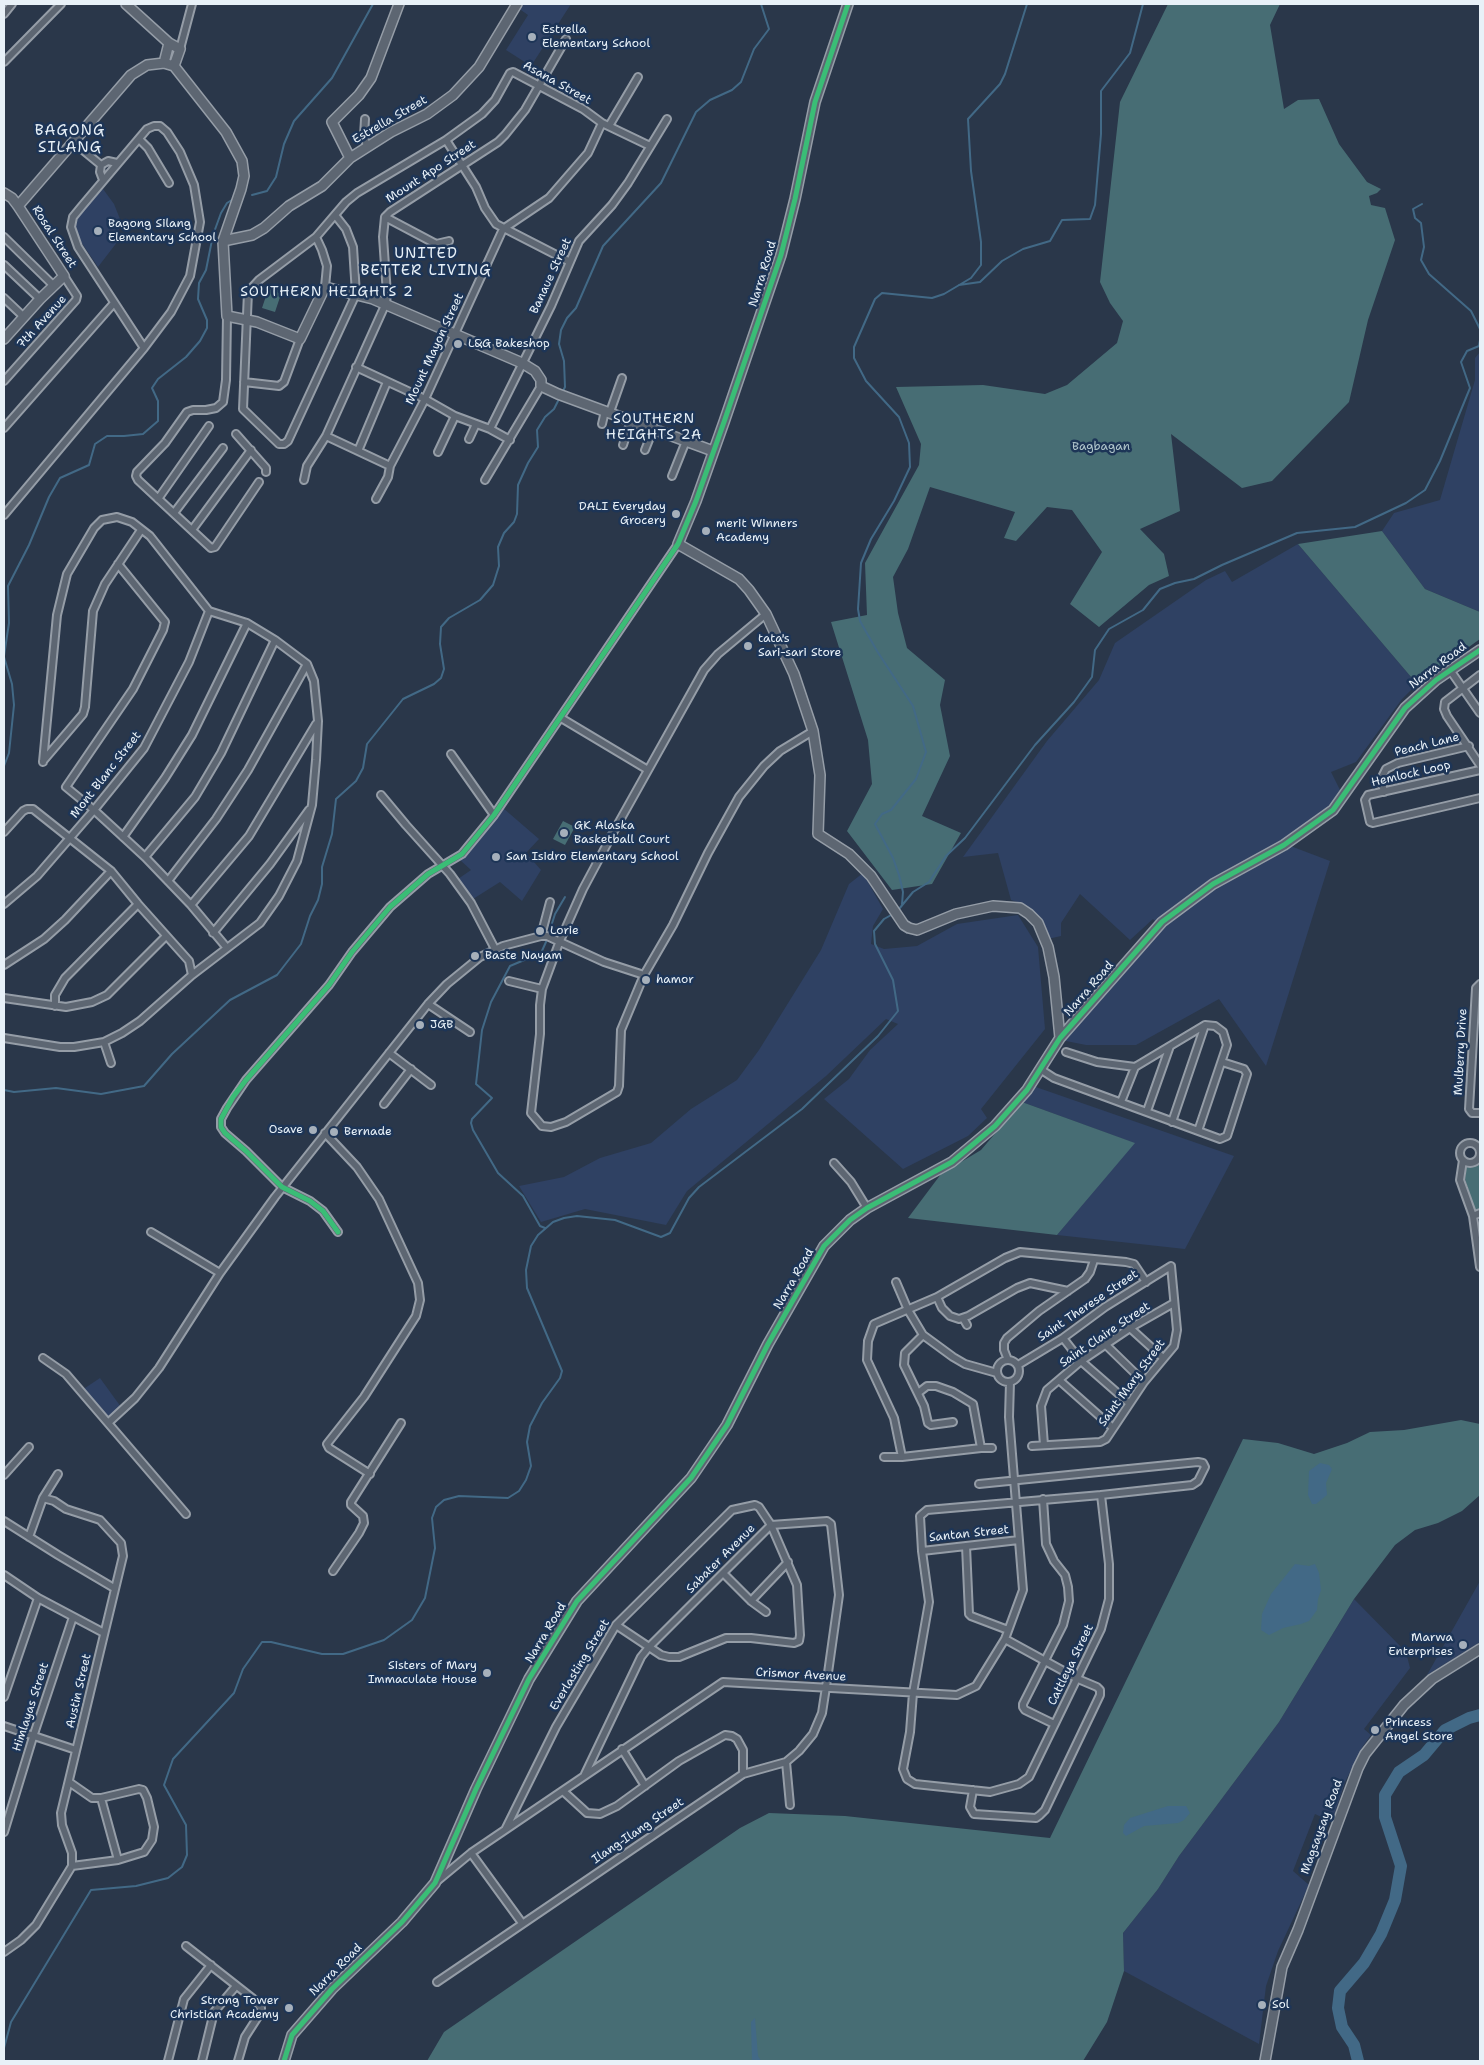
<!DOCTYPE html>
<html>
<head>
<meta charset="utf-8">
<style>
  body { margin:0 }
  #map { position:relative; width:1484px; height:2065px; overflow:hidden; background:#2a374a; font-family:"Shantell Sans",sans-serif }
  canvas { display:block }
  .frame { position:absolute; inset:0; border:5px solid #e8f1f8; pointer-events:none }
</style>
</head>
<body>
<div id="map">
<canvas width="1484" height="2065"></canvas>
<div class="frame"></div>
</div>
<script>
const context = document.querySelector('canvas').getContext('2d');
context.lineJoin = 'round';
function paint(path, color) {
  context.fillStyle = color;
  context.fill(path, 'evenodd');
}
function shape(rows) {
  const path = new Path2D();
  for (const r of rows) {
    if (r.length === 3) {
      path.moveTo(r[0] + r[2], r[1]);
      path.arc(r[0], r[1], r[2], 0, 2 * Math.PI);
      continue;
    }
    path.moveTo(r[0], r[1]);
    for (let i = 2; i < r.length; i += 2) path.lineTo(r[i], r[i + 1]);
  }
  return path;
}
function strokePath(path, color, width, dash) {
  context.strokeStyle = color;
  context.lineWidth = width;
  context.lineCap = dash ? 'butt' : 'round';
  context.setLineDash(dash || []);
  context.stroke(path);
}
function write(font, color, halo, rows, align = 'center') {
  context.font = font + ' "Shantell Sans",sans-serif';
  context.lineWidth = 5;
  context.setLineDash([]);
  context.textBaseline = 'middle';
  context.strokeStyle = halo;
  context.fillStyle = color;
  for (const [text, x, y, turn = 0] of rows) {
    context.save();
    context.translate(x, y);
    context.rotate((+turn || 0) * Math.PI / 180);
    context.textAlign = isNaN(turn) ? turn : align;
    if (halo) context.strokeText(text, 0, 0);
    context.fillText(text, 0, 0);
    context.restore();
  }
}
paint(shape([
  [520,4,571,4,531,66,506,50,528,15,518,8],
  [103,189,114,204,120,219,118,241,98,267,79,239,75,222,82,210],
  [1480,352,1480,612,1425,589,1382,531,1394,513,1440,500,1475,380,1475,358],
  [1298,544,1417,684,1402,699,1356,762,1331,772,1341,792,1328,809,1280,842,1330,861,1266,1066,1219,999,1136,1045,1086,1045,1061,1040,1159,925,1153,919,1130,940,1080,894,1061,923,1061,936,1048,939,1041,919,1024,904,1011,900,998,853,963,857,1047,741,1099,680,1115,643,1206,580,1225,571,1232,582],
  [503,808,539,839,526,853,541,870,522,901,500,882,473,899,458,879,471,870,460,860,472,849],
  [863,873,883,909,873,926,871,944,884,949,917,946,957,924,1018,915,1038,947,1045,1029,981,1109,987,1118,968,1136,903,1169,824,1099,849,1079,870,1050,898,1024,886,1019,826,1076,687,1191,666,1225,585,1209,541,1222,519,1186,564,1177,600,1158,651,1143,691,1109,737,1080,759,1050,821,950,849,884],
  [1033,1086,1234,1156,1185,1249,1057,1235,1134,1143,1022,1102],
  [100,1378,121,1407,107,1419,82,1390],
  [1480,1581,1480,1642,1427,1675],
  [1354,1599,1406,1652,1410,1668,1364,1729,1371,1735,1363,1746,1345,1782,1332,1822,1315,1814,1293,1871,1309,1885,1278,1951,1266,1986,1259,2044,1124,1971,1123,1933,1158,1889,1179,1856,1279,1722]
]), '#2f4163');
paint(shape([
  [1168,4,1280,4,1270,25,1284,109,1298,100,1319,99,1339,144,1367,182,1381,189,1377,193,1369,196,1371,205,1385,208,1395,240,1368,320,1349,402,1272,481,1242,488,1171,434,1180,511,1140,529,1164,554,1169,576,1149,585,1099,627,1070,604,1102,552,1072,510,1047,507,1016,541,1004,538,1015,512,930,487,908,549,893,577,898,613,907,648,945,680,940,705,950,756,922,816,961,833,932,884,892,890,847,831,872,784,868,740,831,622,867,615,865,563,919,465,921,444,896,387,983,385,1045,394,1067,385,1117,343,1123,321,1110,303,1100,282,1120,102],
  [269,287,282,291,275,312,262,308],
  [1382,531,1425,589,1480,612,1480,639,1417,684,1298,544],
  [563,821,575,827,565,845,553,839],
  [1022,1102,1135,1143,1057,1235,908,1218,941,1174,981,1150],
  [1480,1162,1480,1209,1475,1211,1465,1179,1466,1166,1475,1166],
  [1461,1420,1480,1424,1480,1495,1462,1511,1438,1523,1415,1530,1395,1545,1354,1599,1279,1722,1179,1856,1158,1889,1123,1933,1124,1971,1107,2022,1083,2061,427,2061,444,2032,740,1828,769,1813,845,1816,1050,1838,1243,1439,1278,1443,1314,1454,1347,1443,1370,1432,1404,1430]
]), '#476d74');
paint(shape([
  [1320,1463,1329,1465,1332,1469,1326,1483,1327,1495,1316,1504,1312,1504,1308,1495,1309,1471],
  [1295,1564,1309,1566,1315,1564,1319,1573,1321,1590,1318,1599,1317,1610,1309,1621,1301,1624,1283,1628,1269,1635,1261,1630,1262,1614,1271,1594],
  [1168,1806,1186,1806,1190,1813,1184,1820,1178,1823,1144,1826,1126,1836,1123,1833,1124,1825,1130,1818],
  [755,2018,758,2056,761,2061,752,2061,751,2022]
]), '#426986');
strokePath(shape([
  [252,195,267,191,276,177,284,144,294,121,332,78,373,4],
  [1422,204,1413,209,1415,218,1421,223,1424,247,1421,260,1429,274,1471,311,1480,329],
  [959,285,980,282,1002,261,1023,249,1050,241,1062,220,1090,219,1095,205,1101,134,1101,91,1130,53,1143,4],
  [562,393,565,387,564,361,559,344,561,330,567,318,576,308,603,246,661,183,696,112,710,100,732,90,741,82,754,49,769,29,761,4],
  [4,656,9,623,8,586,29,545,49,497,60,478,89,465,95,444,107,436,124,436,143,434,158,421,158,401,152,388,158,379,186,357,200,341,207,328,207,320,198,299,199,283,206,270,213,235,221,213,227,203,235,198],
  [4,657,12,684,14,705,9,753,4,766],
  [902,904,903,892,899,875,893,858,875,824,882,814,891,810,916,779,926,752,913,706,877,651,860,621,858,609,861,563,871,539,894,501,910,467,909,443,899,417,866,381,854,358,854,347,875,299,882,293,932,298,944,294,971,278,981,265,981,242,971,171,968,119,1000,84,1005,74,1027,4],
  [899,909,913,892,929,882,946,856,965,838,1035,745,1074,702,1092,677,1095,650,1109,629,1143,610,1160,589,1175,583,1194,579,1222,565,1297,533,1355,527,1406,503,1425,490,1440,461,1470,388,1461,362,1467,351,1479,346,1480,340],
  [4,1090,14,1092,56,1088,101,1094,144,1086,172,1054,230,1000,277,975,301,944,310,916,318,900,322,884,322,867,332,834,336,799,356,781,363,768,367,744,403,699,434,684,441,678,444,669,440,644,441,627,449,618,480,600,493,585,499,566,498,547,504,533,514,522,517,514,518,485,528,463,538,447,537,430,545,417,554,409,560,397],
  [545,1228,540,1226,523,1196,498,1173,473,1130,471,1123,472,1119,492,1098,476,1084,482,1030,491,1002,510,966,541,953,546,942,555,914,565,897],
  [4,2048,11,2022,91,1890,136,1886,168,1878,182,1867,187,1855,186,1825,164,1785,173,1759,234,1693,243,1669,262,1642,271,1642,322,1654,343,1654,384,1640,412,1620,425,1598,435,1548,432,1518,436,1507,444,1500,459,1496,508,1498,519,1491,526,1480,531,1466,527,1442,530,1426,542,1403,560,1378,562,1371,527,1288,526,1270,531,1246,538,1235,553,1222,564,1218,577,1216,615,1220,661,1237,670,1233,689,1198,699,1187,802,1109,878,1036,898,1011,893,980,875,944,874,931,884,919,893,914]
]), '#426986', 2);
strokePath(shape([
  [1358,2061,1354,2045,1342,2027,1338,2008,1340,1991,1364,1963,1381,1934,1395,1900,1401,1866,1385,1817,1385,1795,1399,1772,1424,1755,1445,1730,1469,1718,1480,1715]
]), '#426986', 12);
const street = shape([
  [4,14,12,4],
  [180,49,192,4],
  [4,62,61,4],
  [365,119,364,136,367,146],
  [609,126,638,77],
  [139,139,148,148,169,183],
  [446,140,476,187,485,208,496,224,570,262],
  [73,142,101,165],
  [103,180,100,172,101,165,108,161,117,163],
  [335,215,346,229,353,247,356,294,288,441,284,444,279,444,243,409,248,292,259,280,316,237,346,202,357,193,446,140,482,114,495,100,510,73,513,72,583,109,602,123,650,146],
  [385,217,436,244,449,241],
  [4,237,53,285],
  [316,237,322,250,327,266,325,287],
  [4,265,40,299],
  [4,298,24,317],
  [227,316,226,380,223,402,216,408,206,410,193,410,187,412,165,443,137,472,136,476,138,480,211,548,215,547,259,482],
  [356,367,425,399,455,416,490,429,510,440],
  [4,381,76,300,77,296,64,276],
  [244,382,279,386,284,382,300,339],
  [610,412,622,378],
  [602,424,605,411],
  [4,428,114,303],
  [490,429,551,306,579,241,612,205,628,183,667,119],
  [236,434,266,468,266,472],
  [326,436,390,466,425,399,503,229,549,198,588,153,602,123],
  [469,439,476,424],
  [623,445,631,420],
  [645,450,653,430],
  [358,451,387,382],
  [438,452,455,416],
  [672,476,686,441],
  [304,480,307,466,326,436,386,303,387,294,383,237,385,217,390,212,498,142,505,135,525,110,566,39],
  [485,480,541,386],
  [158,499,209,426],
  [376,499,388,477,390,466],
  [174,513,223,448],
  [4,515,144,348,171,312,190,276,200,222,194,185,180,152,167,132,160,126,154,126,147,129,82,206,73,217,71,227,78,247,144,348],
  [192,530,251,450],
  [118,564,165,622,163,630,133,689,66,787,94,810,145,857,191,905,227,948],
  [1450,670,1480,713],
  [1480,675,1445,702,1444,709,1447,716,1480,765],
  [561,718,648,770],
  [451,754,494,815],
  [43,761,83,714,85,707,93,611,105,584,141,530],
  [43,762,57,615,67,574,94,528,102,520,117,517,132,522,150,536,209,611,247,623,275,640,307,664,314,681,318,721,316,760,312,805,297,861,279,896,260,923,192,975],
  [1480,770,1368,795,1365,800,1370,822,1373,823,1480,798],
  [1384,792,1381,779,1386,769,1398,763,1469,746],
  [381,795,406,825,450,874,471,903,495,949],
  [4,832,23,811,27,809,33,809,111,871,138,904,189,961,192,975,140,1021,122,1033,104,1042,74,1047,60,1047,4,1038],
  [123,837,165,778,192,735,247,623],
  [145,857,195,797,221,753,275,640],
  [168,881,216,819,248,770,307,664],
  [4,904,37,876,94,810,144,748,189,662,209,611],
  [191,905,249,836,316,724],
  [213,933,270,864,309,810],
  [541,936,550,902],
  [4,965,44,939,65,920,111,871],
  [644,975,621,1030,619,1086,617,1092,566,1122,551,1127,542,1126,531,1113,540,1034,540,1005,542,989,559,943,583,889,614,831,704,670,718,654,766,614],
  [509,981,542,989],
  [1480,984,1476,988,1469,1109,1472,1113,1480,1113],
  [4,998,66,1007,92,1002,107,995,166,936],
  [428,1004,470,1032],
  [55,1006,55,995,65,978,138,904],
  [104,1042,111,1063],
  [1066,1052,1097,1062,1135,1067,1205,1025,1215,1026,1223,1032,1227,1045,1198,1131],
  [389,1053,431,1085],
  [1040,1069,1054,1078,1220,1139,1227,1136,1247,1074,1244,1069,1222,1062],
  [1121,1102,1135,1067],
  [384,1104,411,1069],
  [1147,1111,1170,1046],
  [1172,1122,1205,1025],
  [325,1133,357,1167,379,1199,418,1283,420,1300,416,1316,364,1397,327,1444,329,1448,370,1474],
  [1470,1153,10],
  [1463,1160,1460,1180,1473,1216,1480,1267],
  [834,1163,851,1182,867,1208],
  [1473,1216,1480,1213],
  [151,1232,220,1273],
  [338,1232,323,1211,310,1201,282,1187,246,1151,225,1133,221,1127,221,1119,227,1108,246,1080,329,985,352,952,390,907,428,874,462,854,494,815,678,544],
  [896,1282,908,1310,923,1335,953,1357,965,1364,997,1373],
  [937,1297,942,1308,950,1316,959,1319,968,1316,1017,1288,1030,1283,1068,1291],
  [963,1318,967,1325],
  [1130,1328,1163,1358],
  [923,1335,905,1353,904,1365,924,1406,928,1423,931,1425,953,1422],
  [1063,1338,1081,1361,1129,1403],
  [1106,1345,1144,1382],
  [43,1358,66,1374,186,1514],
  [1008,1371,11],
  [1008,1360,1004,1350,1004,1343,1007,1338,1039,1311,1085,1279,1090,1272,1094,1260],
  [1018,1365,1063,1338,1105,1307,1171,1266,1177,1330,1174,1346,1144,1382,1106,1439,1100,1442,1032,1446],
  [1059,1380,1113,1428],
  [918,1393,927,1386,936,1386,953,1392,973,1404,981,1448],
  [108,1423,135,1398,159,1368,220,1273,275,1197,428,1004,447,984,480,957,503,946,541,936,547,936,604,962,644,975,673,925,708,853,739,797,764,766,780,751,813,731],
  [1044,1445,1041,1406,1047,1390,1081,1361,1130,1328,1174,1303],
  [884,1457,902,1457,981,1448,992,1448],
  [902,1457,894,1418,867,1360,868,1341,874,1324,937,1297,1005,1258,1020,1252,1126,1262,1134,1264,1146,1282],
  [4,1475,29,1447],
  [979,1484,1198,1462,1203,1463,1205,1467,1198,1481,1192,1485,1101,1495],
  [1101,1495,1109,1564,1109,1599,1101,1629,1029,1777,1019,1784,990,1792,915,1784,907,1779,903,1769,910,1732,913,1693,929,1602,922,1551,920,1516,927,1510,1101,1495],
  [1043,1499,1046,1544,1054,1561,1065,1575,1068,1587,1069,1601,1063,1625,1023,1704,1023,1707,1025,1710,1054,1724],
  [4,1521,58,1555,114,1588],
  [29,1537,43,1498,58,1474],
  [966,1546,969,1614,971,1616,1008,1630],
  [922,1551,1019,1540],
  [333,1571,359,1533,364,1523,363,1516,351,1505,351,1502,401,1423],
  [723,1573,751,1601,766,1612],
  [4,1575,38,1598,104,1633],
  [751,1601,788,1562],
  [4,1697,38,1598],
  [4,1726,76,1750],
  [622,1749,645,1786],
  [786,1762,790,1805],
  [69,1782,92,1798,101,1798,139,1789,143,1790,147,1798,154,1827,152,1840,144,1852,118,1860,72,1866],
  [973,1790,970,1807,974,1814,1036,1818,1040,1815,1045,1810,1100,1695,1100,1690,1097,1687,1078,1679,1005,1639],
  [563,1791,587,1813,600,1814,617,1806,679,1761,725,1735,732,1736,737,1739,743,1750,743,1774],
  [101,1798,118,1860],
  [505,1830,556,1727,616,1625,732,1510,755,1505,759,1507,771,1525,797,1585,800,1635,799,1641,794,1643,751,1638,726,1638,679,1657,669,1657,661,1655,616,1625],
  [4,1832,33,1737,73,1617],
  [471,1853,522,1923],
  [436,1882,471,1853,723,1682,957,1695,976,1686,1005,1639,1023,1590,1009,1417,1010,1382],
  [186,1946,256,2001,261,2008,261,2012,245,2037,238,2061],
  [4,1952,21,1940,36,1925,72,1866,72,1853,62,1825,61,1813,123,1556,121,1543,100,1520,66,1509,54,1501,43,1498],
  [437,1982,743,1774,786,1762,799,1751,813,1734,822,1713,826,1687,839,1595,831,1524,827,1521,771,1525,649,1647,641,1657,585,1774],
  [168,2061,184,1999,211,1965],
  [202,2061,214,2012,236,1986]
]);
const secondary = shape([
  [126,4,169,43,180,49,174,66],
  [848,4,815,102,795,199,781,255,724,422,696,501,678,544,739,579,749,590,766,614,794,674,813,731,820,775,818,834,849,854,871,876,904,925,909,928,917,930,956,914,993,906,1020,908,1029,914,1038,923,1048,947,1054,977,1060,1038],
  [164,63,169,43],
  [350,158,332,122,359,95,371,78,399,4],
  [4,193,12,198,18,206,64,276,40,299,4,339],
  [18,206,131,75,147,65,164,63,174,66,226,132,242,161,244,176,241,189,223,241,227,316,257,322,300,339,325,287,373,299,522,363,535,371,541,380,541,386,558,394,713,451],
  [223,241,252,235,264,228,289,206,322,186,350,158,391,132,427,114,453,95,479,67,517,4],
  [284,2061,292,2035,332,1989,402,1922,435,1883,476,1789,529,1679,577,1601,691,1478,727,1425,768,1344,824,1246,850,1220,867,1208,952,1162,995,1126,1027,1090,1060,1038,1162,922,1213,884,1284,845,1333,810,1405,708,1436,680,1480,650],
  [1265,2061,1282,1967,1298,1930,1358,1768,1365,1754,1404,1705,1432,1679,1480,1649]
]);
strokePath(street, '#959da7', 10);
strokePath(secondary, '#959da7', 12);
strokePath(street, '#5d6672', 6);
strokePath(secondary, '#5d6672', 9);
strokePath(shape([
  [338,1232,323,1211,310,1201,282,1187,246,1151,225,1133,221,1127,221,1119,233,1097,246,1080,329,985,352,952,390,907,428,874,462,854,494,815,678,544,696,501,724,422,781,255,795,199,815,102,848,4],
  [284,2061,292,2035,332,1989,402,1922,435,1883,476,1789,529,1679,577,1601,691,1478,727,1425,768,1344,824,1246,850,1220,867,1208,952,1162,995,1126,1027,1090,1060,1038,1162,922,1213,884,1284,845,1333,810,1405,708,1436,680,1480,650]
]), '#3abd76', 5);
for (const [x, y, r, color] of [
  [532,37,5,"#a6b0bb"],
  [98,231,5,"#a6b0bb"],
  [458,344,5,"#a6b0bb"],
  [676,514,5,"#a6b0bb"],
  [706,531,5,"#a6b0bb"],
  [748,646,5,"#a6b0bb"],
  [564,833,5,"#a6b0bb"],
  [496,857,5,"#a6b0bb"],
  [540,931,5,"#a6b0bb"],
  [475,956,5,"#a6b0bb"],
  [646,980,5,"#a6b0bb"],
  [420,1025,5,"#a6b0bb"],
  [313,1130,5,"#a6b0bb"],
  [334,1132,5,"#a6b0bb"],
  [1463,1645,5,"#a6b0bb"],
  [487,1673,5,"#a6b0bb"],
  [1375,1730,5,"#a6b0bb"],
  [1262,2005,5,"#a6b0bb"],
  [289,2008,5,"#a6b0bb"]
]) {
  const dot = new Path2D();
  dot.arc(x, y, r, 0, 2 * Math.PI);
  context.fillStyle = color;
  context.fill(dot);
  strokePath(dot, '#1d3557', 2);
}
write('12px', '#e8f1f8', '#1d3557', [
  ["Estrella",542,30],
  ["Elementary School",542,44],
  ["Bagong Silang",108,224],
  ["Elementary School",108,238],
  ["L&G Bakeshop",468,344],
  ["DALI Everyday",666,507,"right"],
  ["Grocery",666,521,"right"],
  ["merit Winners",716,524],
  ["Academy",716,538],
  ["tata's",758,639],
  ["Sari-sari Store",758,653],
  ["GK Alaska",574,826],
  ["Basketball Court",574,840],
  ["San Isidro Elementary School",506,857],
  ["Lorie",550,931],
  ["Baste Nayam",485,956],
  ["hamor",656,980],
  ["JGB",430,1025],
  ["Osave",303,1130,"right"],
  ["Bernade",344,1132],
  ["Marwa",1453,1638,"right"],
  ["Enterprises",1453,1652,"right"],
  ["Sisters of Mary",477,1666,"right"],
  ["Immaculate House",477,1680,"right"],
  ["Princess",1385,1723],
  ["Angel Store",1385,1737],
  ["Strong Tower",279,2001,"right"],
  ["Christian Academy",279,2015,"right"],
  ["Sol",1272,2005]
], 'left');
write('12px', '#e8f1f8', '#1d3557', [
  ["Asana Street",557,83,29],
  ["Estrella Street",390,120,-30],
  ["Mount Apo Street",431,172,-33],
  ["Rosal Street",54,237,57],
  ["Narra Road",763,274,-73],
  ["Banaue Street",551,276,-65],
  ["7th Avenue",42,322,-48],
  ["Mount Mayon Street",435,349,-65],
  ["Narra Road",1438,666,-37],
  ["Peach Lane",1427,745,-14],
  ["Hemlock Loop",1411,774,-13],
  ["Mont Blanc Street",106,775,-52],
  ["Narra Road",1089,989,-49],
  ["Mulberry Drive",1461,1052,-87],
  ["Narra Road",794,1279,-60],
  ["Saint Therese Street",1088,1306,-34],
  ["Saint Claire Street",1105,1335,-34],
  ["Saint Mary Street",1132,1383,-54],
  ["Santan Street",969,1534,-6],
  ["Sabater Avenue",721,1559,-45],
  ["Narra Road",546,1633,-59],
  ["Everlasting Street",580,1665,-59],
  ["Cattleya Street",1071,1665,-64],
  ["Crismor Avenue",801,1675,3],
  ["Austin Street",79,1691,-77],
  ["Himlayas Street",31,1707,-72],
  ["Magsaysay Road",1322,1827,-70],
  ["Ilang-Ilang Street",638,1831,-34],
  ["Narra Road",336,1970,-45]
]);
write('12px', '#b1c6cc', '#1d3557', [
  ["Bagbagan",1101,447]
]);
context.letterSpacing = '1px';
write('14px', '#e8f1f8', '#1d3557', [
  ["SOUTHERN HEIGHTS 2",327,292],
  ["SOUTHERN",654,419],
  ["HEIGHTS 2A",654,435]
]);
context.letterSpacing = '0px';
context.letterSpacing = '1px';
write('15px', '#e8f1f8', '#1d3557', [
  ["BAGONG",70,131],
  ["SILANG",70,148],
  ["UNITED",426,254],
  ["BETTER LIVING",426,271]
]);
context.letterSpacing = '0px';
</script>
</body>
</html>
